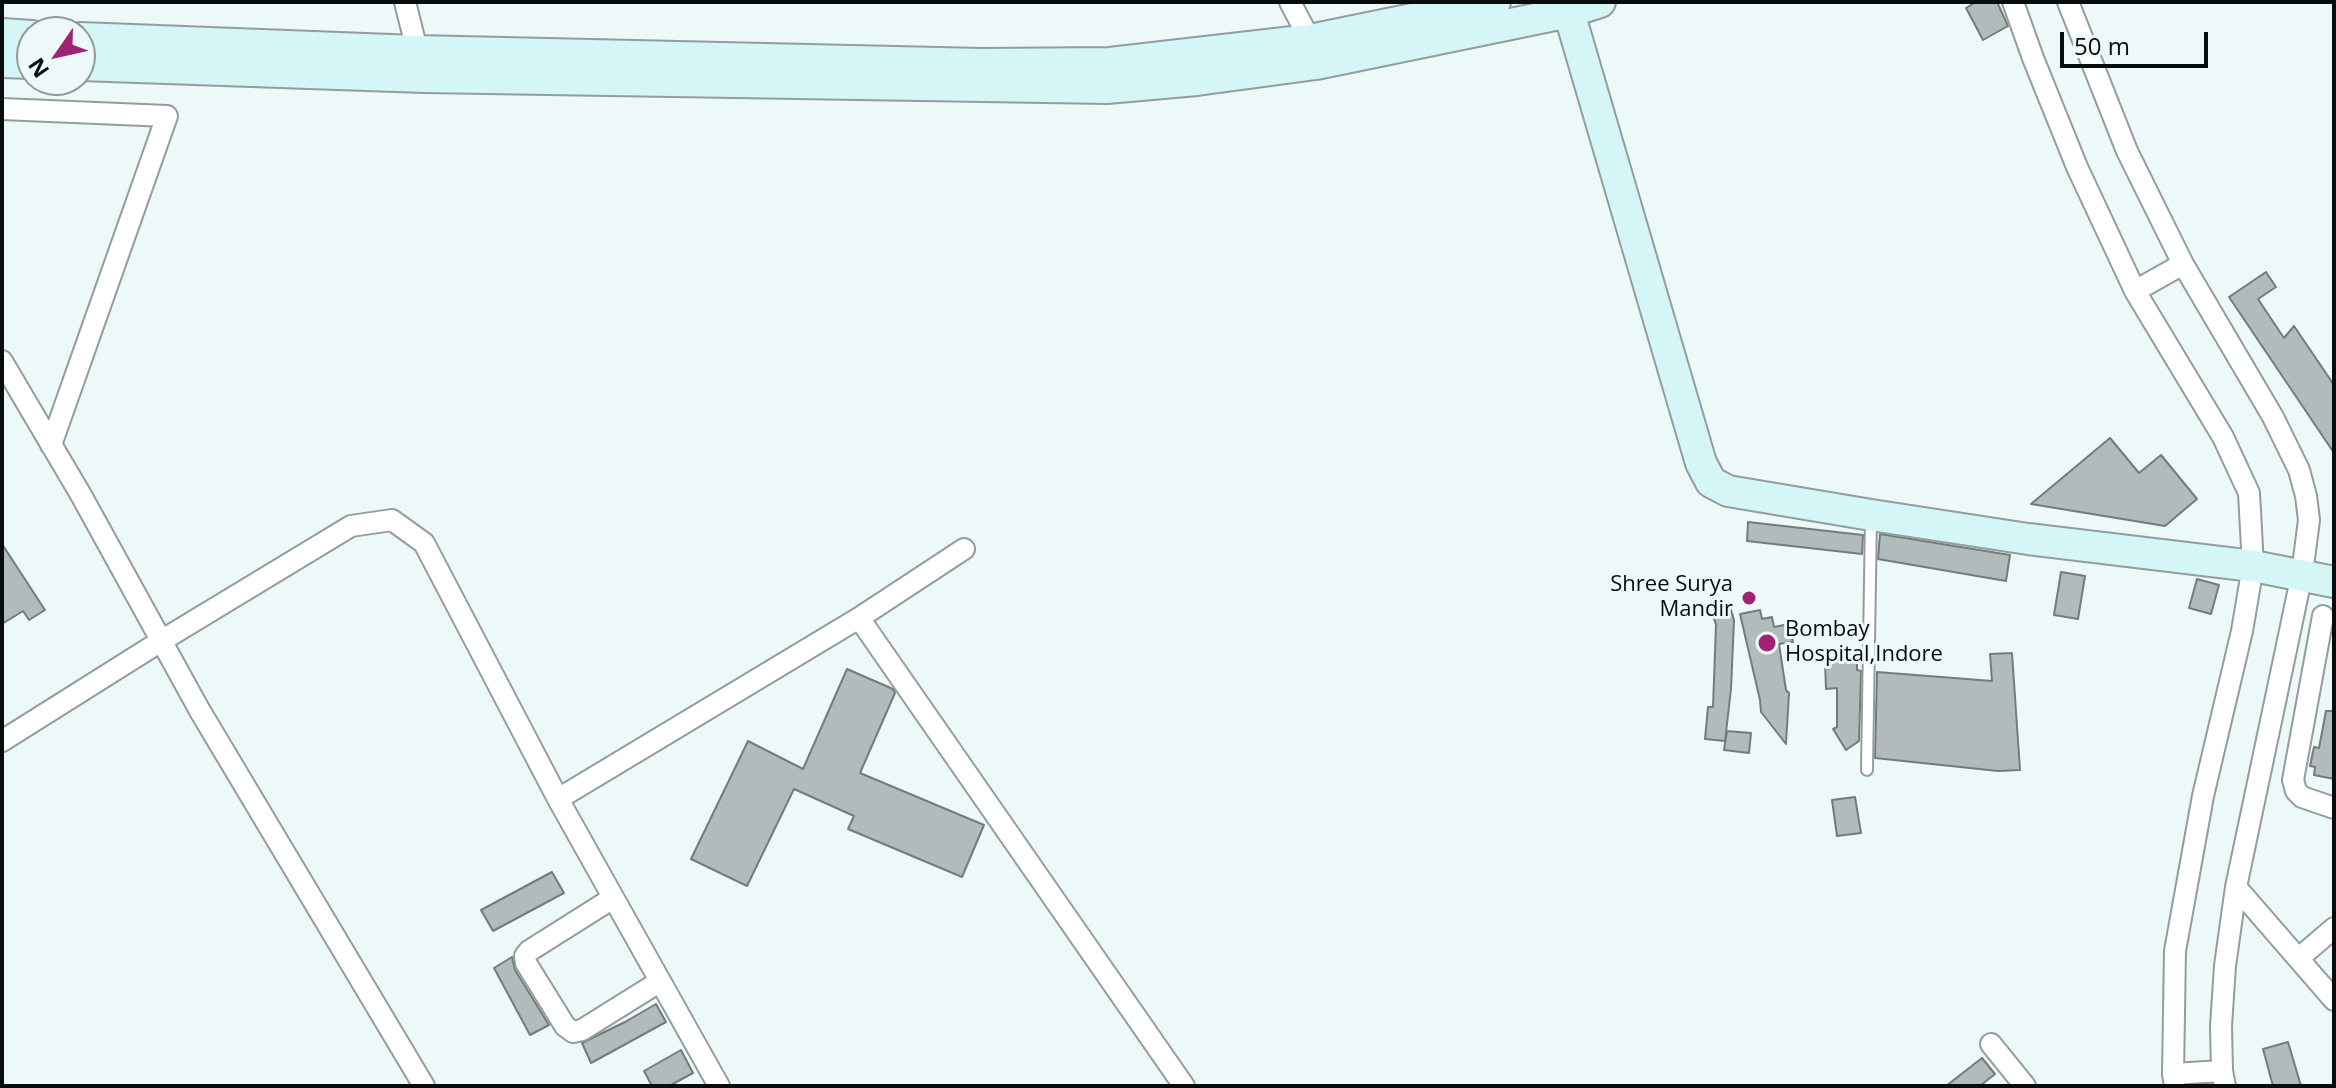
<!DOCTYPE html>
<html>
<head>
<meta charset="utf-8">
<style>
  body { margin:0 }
  #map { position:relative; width:2336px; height:1088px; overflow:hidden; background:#edf8f8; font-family:"Open Sans",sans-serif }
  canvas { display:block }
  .frame { position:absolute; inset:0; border:4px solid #090c0c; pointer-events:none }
  .north { position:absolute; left:16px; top:16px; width:80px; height:80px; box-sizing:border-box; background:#edf8f8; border:2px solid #929a9a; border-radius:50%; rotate:236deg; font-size:22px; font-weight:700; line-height:32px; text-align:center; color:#090c0c }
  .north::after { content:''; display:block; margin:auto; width:28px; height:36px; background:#a02276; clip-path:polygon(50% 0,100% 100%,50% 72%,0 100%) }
  .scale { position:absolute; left:2060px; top:32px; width:148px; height:36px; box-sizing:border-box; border:4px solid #090c0c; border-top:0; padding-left:10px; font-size:24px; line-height:28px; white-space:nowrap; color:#090c0c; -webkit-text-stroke:6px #edf8f8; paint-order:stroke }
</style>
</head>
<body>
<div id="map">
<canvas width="2336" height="1088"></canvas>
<div class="frame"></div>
<div class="north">N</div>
<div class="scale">50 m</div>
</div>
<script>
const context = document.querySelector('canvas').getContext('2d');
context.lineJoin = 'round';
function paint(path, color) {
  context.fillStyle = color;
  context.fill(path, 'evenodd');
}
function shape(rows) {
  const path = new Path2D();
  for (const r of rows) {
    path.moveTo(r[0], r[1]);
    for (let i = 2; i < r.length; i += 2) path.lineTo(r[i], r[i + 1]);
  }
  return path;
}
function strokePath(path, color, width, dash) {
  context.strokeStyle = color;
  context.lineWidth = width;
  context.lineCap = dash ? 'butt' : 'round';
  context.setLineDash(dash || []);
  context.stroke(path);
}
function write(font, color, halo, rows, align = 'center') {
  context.font = font + ' "Open Sans",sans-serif';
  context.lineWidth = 6;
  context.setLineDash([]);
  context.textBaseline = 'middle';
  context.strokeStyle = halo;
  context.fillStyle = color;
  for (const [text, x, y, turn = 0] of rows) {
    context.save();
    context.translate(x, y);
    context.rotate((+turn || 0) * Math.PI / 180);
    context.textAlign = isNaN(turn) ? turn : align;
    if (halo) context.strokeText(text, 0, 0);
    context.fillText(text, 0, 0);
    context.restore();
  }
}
const building = shape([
  [1976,2,1997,2,2008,26,1983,40,1966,8,1976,2],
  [2266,272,2276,287,2258,299,2284,338,2294,326,2334,385,2334,453,2229,297,2266,272],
  [2110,438,2139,473,2161,455,2197,499,2165,526,2031,504,2110,438],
  [1748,522,1863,535,1862,554,1747,541,1748,522],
  [1880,534,2010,555,2006,581,1878,559,1880,534],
  [2,544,45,610,29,620,23,611,2,624,2,544],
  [2061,572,2085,576,2078,619,2054,615,2061,572],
  [2197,579,2219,585,2211,614,2189,608,2197,579],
  [1731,610,1734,620,1731,689,1725,741,1705,739,1708,707,1713,707,1716,625,1713,615,1731,610],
  [1760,610,1762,619,1772,617,1774,627,1789,624,1793,642,1779,644,1786,690,1789,693,1786,744,1761,712,1760,700,1740,614,1760,610],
  [2012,653,2020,770,1998,771,1875,758,1877,672,1992,681,1990,654,2012,653],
  [1837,662,1857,662,1857,670,1861,671,1859,741,1846,750,1833,729,1837,727,1837,688,1826,689,1825,663,1837,662],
  [847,669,893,689,895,693,860,773,984,825,962,877,848,829,854,816,794,789,747,886,691,859,748,741,803,769,847,669],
  [2326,711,2334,711,2334,779,2314,775,2315,767,2310,766,2314,747,2319,748,2326,711],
  [1727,731,1751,733,1749,753,1724,750,1727,731],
  [1855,797,1861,833,1837,836,1832,800,1855,797],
  [552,872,564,893,493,931,481,910,552,872],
  [512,957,515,970,549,1025,530,1035,494,968,512,957],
  [656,1004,666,1022,591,1063,582,1043,625,1022,656,1004],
  [2288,1042,2301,1086,2273,1086,2263,1049,2288,1042],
  [681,1050,693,1073,669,1086,652,1086,644,1071,681,1050],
  [1982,1058,1995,1074,1980,1086,1946,1086,1982,1058]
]);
paint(building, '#b1bbbb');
strokePath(building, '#737c7c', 2);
const lane = shape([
  [1867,770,1871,517]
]);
const street = shape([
  [405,2,420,62],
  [1290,2,1310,40,1312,48],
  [2013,2,2033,58,2077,167,2135,291,2223,437,2249,493,2253,566,2242,631,2203,796,2175,951,2173,1074,2175,1086],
  [2068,2,2127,151,2183,264,2273,417,2299,470,2306,496,2309,520,2302,574,2236,887,2225,966,2221,1026,2222,1071,2225,1086],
  [2,109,167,116,51,445],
  [2135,291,2183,264],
  [2,361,81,495,200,711,424,1086],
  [2323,616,2293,780,2296,791,2302,797,2334,808],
  [859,618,1184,1086],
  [2,741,161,641,351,526,392,520,424,543,558,799,719,1086],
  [558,799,859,618,964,549],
  [2236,887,2334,1000],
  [613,898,529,951,525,956,526,963,565,1026,573,1032,582,1030,659,982],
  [2299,958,2334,928],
  [1991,1044,2025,1086],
  [2173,1074,2222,1071]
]);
const secondary = shape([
  [1566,2,1701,463,1711,482,1728,491,1871,515,2028,539,2253,566,2334,582],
  [2,34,32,36],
  [80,38,417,51,982,64,1110,63,1310,40,1495,2],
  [2,62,32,63],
  [80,65,424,77,1107,88,1197,80,1316,64,1569,12,1600,2]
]);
strokePath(lane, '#929d9c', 14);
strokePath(street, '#929d9c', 24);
strokePath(secondary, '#929d9c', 34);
strokePath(lane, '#fff', 10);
strokePath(street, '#fff', 20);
strokePath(secondary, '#d4f6f6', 30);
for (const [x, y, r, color] of [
  [1749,598,8,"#a02276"],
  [1767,643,10,"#a02276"]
]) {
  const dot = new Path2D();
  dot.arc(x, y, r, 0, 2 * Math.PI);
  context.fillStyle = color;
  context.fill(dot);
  strokePath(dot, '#edf8f8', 3);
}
write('22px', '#090c0c', '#edf8f8', [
  ["Shree Surya",1733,585],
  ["Mandir",1733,610],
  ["Bombay",1785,630,"left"],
  ["Hospital,Indore",1785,655,"left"]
], 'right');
</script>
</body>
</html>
